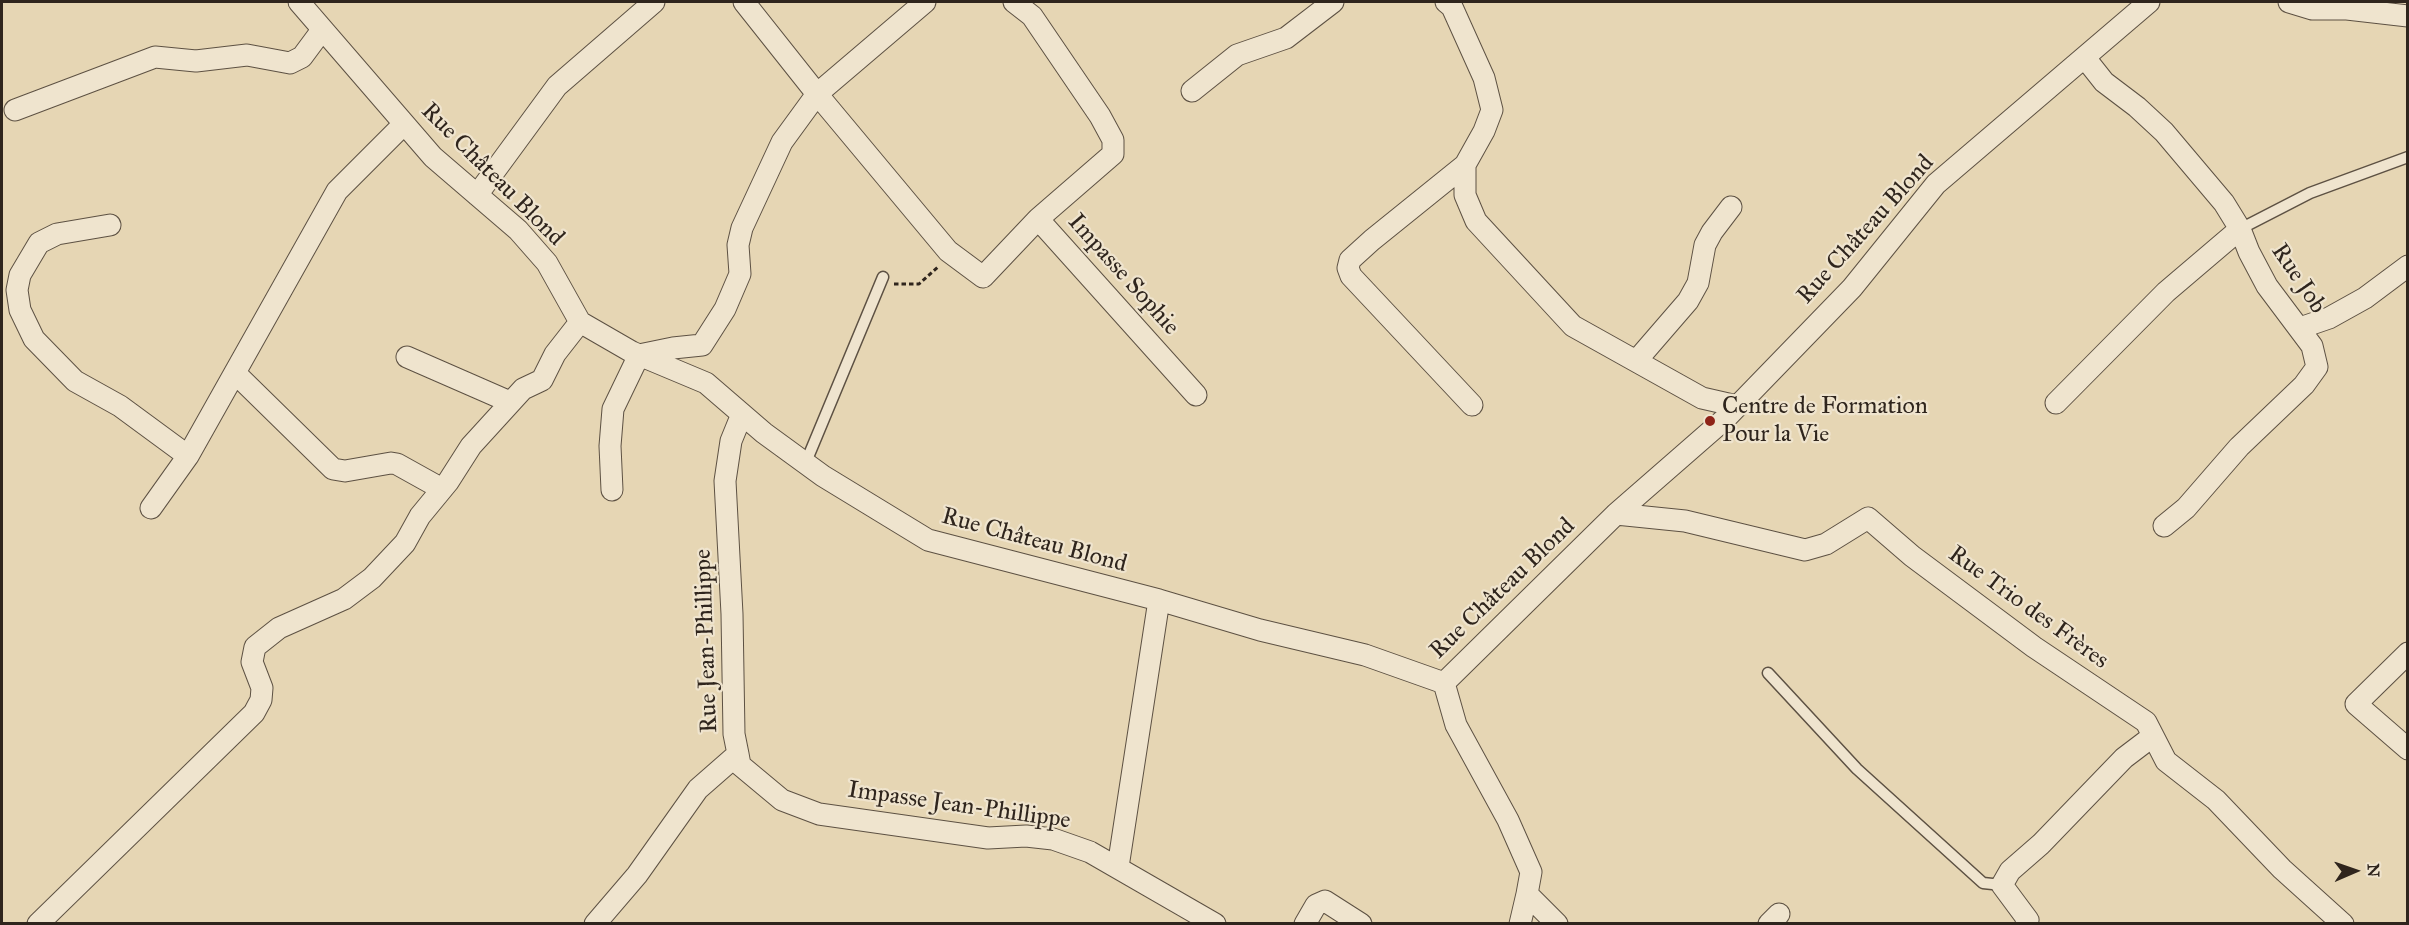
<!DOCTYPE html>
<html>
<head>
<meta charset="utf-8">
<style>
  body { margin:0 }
  #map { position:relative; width:2409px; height:925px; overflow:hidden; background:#e6d6b4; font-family:"IM FELL Great Primer",serif }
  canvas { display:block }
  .frame { position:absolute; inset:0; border:3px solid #2f251d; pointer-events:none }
  .north { position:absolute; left:2325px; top:841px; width:60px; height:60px; -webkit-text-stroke:4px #efe4ce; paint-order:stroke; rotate:88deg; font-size:16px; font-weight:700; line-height:24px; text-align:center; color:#2f251d }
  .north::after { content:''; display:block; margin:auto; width:21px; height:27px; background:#2f251d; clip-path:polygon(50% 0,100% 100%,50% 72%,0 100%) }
</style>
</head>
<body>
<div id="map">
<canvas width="2409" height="925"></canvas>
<div class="frame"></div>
<div class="north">N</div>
</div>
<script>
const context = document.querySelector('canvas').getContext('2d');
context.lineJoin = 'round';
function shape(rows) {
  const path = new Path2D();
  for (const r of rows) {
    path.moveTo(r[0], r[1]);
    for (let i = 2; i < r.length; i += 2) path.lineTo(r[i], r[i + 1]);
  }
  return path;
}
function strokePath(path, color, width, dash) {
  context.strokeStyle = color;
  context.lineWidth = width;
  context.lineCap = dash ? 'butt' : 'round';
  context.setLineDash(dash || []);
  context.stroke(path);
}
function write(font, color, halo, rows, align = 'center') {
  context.font = font + ' "IM FELL Great Primer",serif';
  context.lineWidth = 4.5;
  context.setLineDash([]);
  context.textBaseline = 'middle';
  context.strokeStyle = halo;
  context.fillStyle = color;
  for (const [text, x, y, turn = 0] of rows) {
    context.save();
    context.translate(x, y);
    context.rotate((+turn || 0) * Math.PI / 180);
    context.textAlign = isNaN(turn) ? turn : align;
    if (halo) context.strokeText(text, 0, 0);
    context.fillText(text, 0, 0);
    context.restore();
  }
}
const lane = shape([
  [2240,229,2310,193,2408,157],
  [806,462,883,277],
  [1768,673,1857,769,1983,883,2002,885]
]);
const street = shape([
  [299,2,433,157,518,230,547,263,580,322,632,352,706,383,764,433,823,476,928,540,1159,600,1260,630,1365,655,1444,683],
  [744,2,817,94,948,251,983,277,1038,219,1196,395],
  [1014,2,1032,16,1100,116,1113,140,1113,154,1038,219],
  [1446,2,1452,7,1484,78,1492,110,1484,131,1465,165,1465,195,1476,221,1573,326,1702,398,1737,406],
  [2289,2,2312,9,2347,9,2408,16],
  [2085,58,2104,82,2137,107,2164,132,2224,203,2240,229,2249,252,2267,286,2312,346,2317,367,2304,385,2239,447,2186,508,2164,526],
  [1192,91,1237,55,1286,38,1333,2],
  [15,110,155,57,196,61,247,55,290,63,302,57,322,30],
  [1465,165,1372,240,1350,260,1348,268,1351,276,1472,405],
  [477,195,557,86,654,2],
  [110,225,57,234,39,243,20,275,17,290,20,310,34,339,75,381,120,406,188,456],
  [2300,328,2329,318,2365,298,2408,266],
  [407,357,510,402],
  [1637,360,1688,301,1698,283,1705,245,1712,232,1731,207],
  [235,373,333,469,345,471,391,463,397,464,442,489],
  [2056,403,2166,292,2240,229],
  [612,490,610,446,613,409,639,355,673,348,702,345,725,309,740,274,738,245,742,228,782,142,817,94,925,2],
  [151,508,188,456,337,191,404,124],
  [1616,514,1685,521,1805,550,1826,544,1868,518,1912,556,2034,647,2146,722,2166,761,2216,800,2282,869,2343,924],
  [2408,653,2356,704,2408,749],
  [1444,683,1616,514,1726,418,1852,288,1936,184,2149,2],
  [1444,683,1456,725,1508,820,1531,872,1527,894,1557,924],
  [738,754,740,765,782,800,819,814,988,838,1026,836,1053,839,1090,852,1215,924],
  [1118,867,1159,600],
  [38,924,254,713,261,700,262,688,252,662,255,647,279,628,344,599,372,578,405,543,420,516,448,482,471,446,523,389,542,380,555,354,580,322],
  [595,924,637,875,698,789,738,754,734,734,732,614,725,481,731,441,742,414],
  [1305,924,1316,905,1325,901,1361,924],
  [1520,924,1527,894],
  [1769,924,1779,914],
  [2026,924,2028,920,2002,885,2010,871,2041,844,2124,758,2153,736]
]);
strokePath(lane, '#5d5143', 13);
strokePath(street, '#5d5143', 23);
strokePath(shape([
  [894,284,919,284,938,267]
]), '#2f251d', 3, [4.5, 3]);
strokePath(lane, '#efe4ce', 10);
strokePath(street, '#efe4ce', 21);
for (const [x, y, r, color] of [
  [1710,421,6,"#8f2418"]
]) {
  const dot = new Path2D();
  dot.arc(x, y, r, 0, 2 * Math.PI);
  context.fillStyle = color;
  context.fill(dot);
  strokePath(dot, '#efe4ce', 2);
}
write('24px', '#2f251d', '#efe4ce', [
  ["Rue Château Blond",492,175,45],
  ["Rue Château Blond",1866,230,-48],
  ["Impasse Sophie",1123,275,48],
  ["Rue Job",2298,279,56],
  ["Rue Château Blond",1034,541,15],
  ["Rue Château Blond",1503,589,-44],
  ["Rue Trio des Frères",2028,608,36],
  ["Rue Jean-Phillippe",707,641,-92],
  ["Impasse Jean-Phillippe",959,806,8]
]);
write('24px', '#2f251d', '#efe4ce', [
  ["Centre de Formation",1722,407],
  ["Pour la Vie",1722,435]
], 'left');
</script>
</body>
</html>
